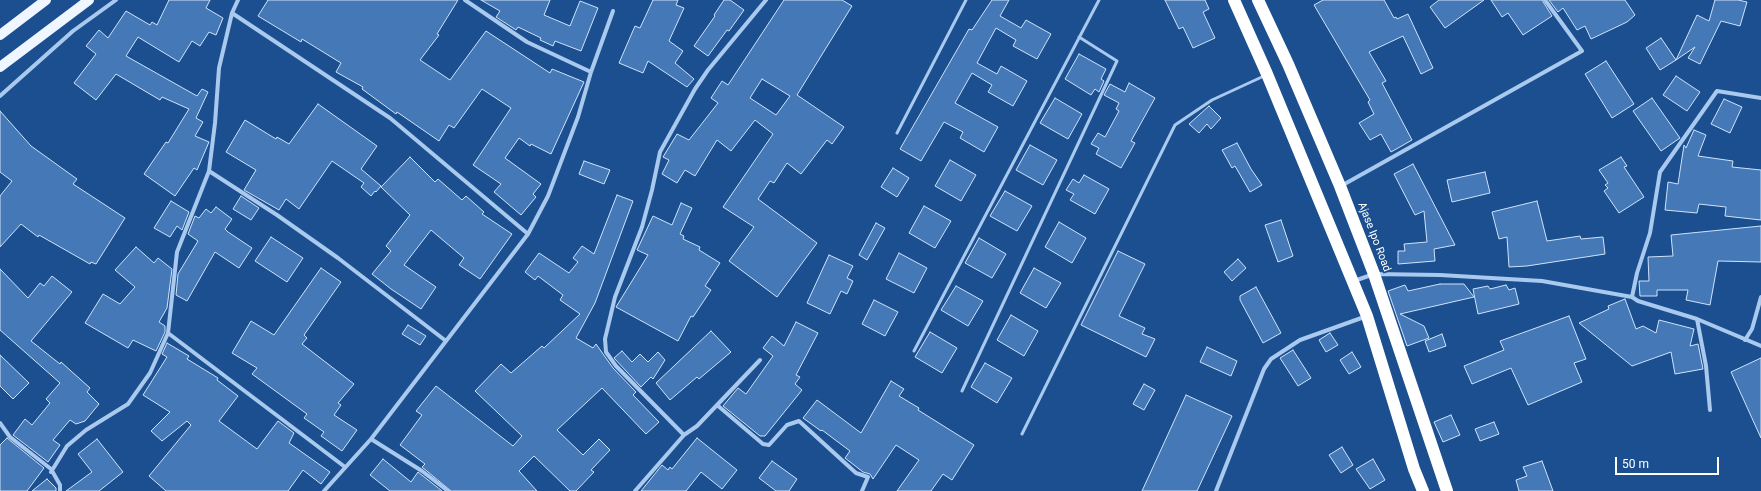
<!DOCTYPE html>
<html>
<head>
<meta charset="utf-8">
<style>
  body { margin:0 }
  #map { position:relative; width:1761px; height:491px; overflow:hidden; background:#1b4f8f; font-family:Roboto,sans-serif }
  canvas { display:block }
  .scale { position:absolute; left:1615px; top:457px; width:104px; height:18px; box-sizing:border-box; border:2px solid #fff; border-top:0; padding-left:5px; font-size:12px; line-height:14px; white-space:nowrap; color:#fff; -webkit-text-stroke:3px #1b4f8f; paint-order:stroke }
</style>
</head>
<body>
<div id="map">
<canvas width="1761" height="491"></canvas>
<div class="scale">50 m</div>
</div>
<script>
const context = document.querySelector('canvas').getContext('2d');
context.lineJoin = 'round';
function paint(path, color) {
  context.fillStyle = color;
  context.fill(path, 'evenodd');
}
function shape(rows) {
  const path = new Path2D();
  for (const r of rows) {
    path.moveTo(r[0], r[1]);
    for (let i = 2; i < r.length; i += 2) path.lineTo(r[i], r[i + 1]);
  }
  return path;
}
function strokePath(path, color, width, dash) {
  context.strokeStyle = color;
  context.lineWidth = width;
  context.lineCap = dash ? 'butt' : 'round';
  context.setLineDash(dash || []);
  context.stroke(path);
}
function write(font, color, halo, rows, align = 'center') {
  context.font = font + ' Roboto,sans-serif';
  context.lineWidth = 3.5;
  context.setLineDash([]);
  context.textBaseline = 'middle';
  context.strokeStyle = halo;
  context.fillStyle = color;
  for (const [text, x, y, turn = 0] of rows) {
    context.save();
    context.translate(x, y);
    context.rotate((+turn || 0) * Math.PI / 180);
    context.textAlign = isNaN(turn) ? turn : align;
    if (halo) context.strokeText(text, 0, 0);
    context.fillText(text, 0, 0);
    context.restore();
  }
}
const building = shape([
  [169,0,210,0,206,8,223,18,216,35,209,32,200,46,192,41,179,62,138,37,126,56,197,96,202,89,208,92,196,118,203,122,195,136,209,142,197,170,194,168,175,196,144,174,166,142,168,143,189,109,162,97,160,100,116,74,96,100,74,83,96,54,86,46,99,30,108,38,126,11,150,25,152,22,157,25,169,0],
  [268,0,458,0,437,34,439,35,420,60,450,80,486,31,550,73,552,69,584,82,551,154,531,144,530,146,519,138,505,158,541,184,533,194,536,197,521,215,494,192,501,184,473,165,511,108,482,89,454,128,449,125,439,141,397,112,396,114,362,89,363,87,336,72,341,63,302,39,301,42,258,16,268,0],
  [481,0,550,0,544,15,570,26,580,1,598,8,581,51,555,41,553,46,540,40,541,38,518,27,516,30,513,28,496,17,500,11,481,0],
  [653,0,678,0,676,5,684,8,669,41,683,51,675,63,694,79,687,87,648,61,643,73,619,63,635,26,640,28,653,0],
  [724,0,730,0,744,10,729,31,727,30,708,56,694,46,715,16,714,15,724,0],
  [784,0,842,0,852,6,797,95,844,127,832,144,827,140,801,174,787,163,774,183,770,181,758,199,817,243,777,297,729,261,754,227,723,207,773,134,755,120,731,151,717,140,695,176,685,170,677,183,662,174,669,160,663,157,677,134,689,140,718,103,711,98,722,81,728,85,784,0],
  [762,79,790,96,776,115,750,98,762,79],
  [992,0,1009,0,1000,16,1021,28,1026,20,1051,34,1037,59,1013,46,1016,40,996,28,977,63,997,74,1001,66,1027,81,1013,106,988,92,992,85,972,73,955,103,998,127,984,152,960,138,963,132,944,122,921,161,900,149,969,29,972,30,992,0],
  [1165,0,1205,0,1209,9,1203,12,1215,38,1193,48,1183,27,1179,29,1165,0],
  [1323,0,1384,0,1394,18,1396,17,1397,19,1408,14,1433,68,1421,74,1403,36,1369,52,1386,81,1382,83,1412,140,1391,152,1381,134,1370,140,1359,123,1374,114,1368,102,1370,100,1314,5,1323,0],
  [1439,0,1484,0,1445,28,1430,7,1439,0],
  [1491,0,1542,0,1552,16,1523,35,1508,13,1502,17,1491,0],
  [1549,0,1625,0,1635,15,1627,22,1591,39,1585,26,1577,30,1563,8,1558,12,1549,0],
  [1715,0,1738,0,1747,2,1740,26,1721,21,1700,64,1688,58,1695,47,1676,60,1697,15,1709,21,1715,0],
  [1661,38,1676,60,1660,70,1646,48,1661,38],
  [1079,54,1106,69,1101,79,1104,81,1099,92,1095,89,1091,95,1065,79,1079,54],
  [1606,61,1634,104,1612,118,1585,74,1606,61],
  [1676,76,1700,92,1687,111,1663,95,1676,76],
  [1129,83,1155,98,1131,141,1135,143,1121,168,1096,154,1099,148,1091,144,1098,133,1105,137,1119,111,1116,109,1119,103,1104,95,1110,84,1125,92,1129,83],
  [1055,98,1082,114,1068,139,1040,123,1055,98],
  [1652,98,1680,138,1661,151,1633,111,1652,98],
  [1724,99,1742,107,1730,133,1711,124,1724,99],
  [318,104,377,146,361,169,381,186,376,192,375,191,371,196,361,187,364,183,332,161,299,209,286,199,279,210,244,190,256,170,226,152,245,120,276,139,277,137,289,144,318,104],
  [1209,106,1221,118,1211,129,1207,124,1199,133,1189,124,1209,106],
  [0,111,31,146,77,179,73,184,125,218,96,264,91,262,90,264,39,235,38,237,21,224,0,247,0,196,12,181,0,172,0,111],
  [1694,130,1706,135,1698,156,1733,161,1732,167,1761,170,1761,220,1725,216,1726,207,1699,204,1697,213,1665,210,1668,182,1678,184,1684,145,1686,148,1694,130],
  [1237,143,1251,169,1262,185,1250,192,1235,166,1232,168,1222,150,1237,143],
  [1030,145,1057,160,1043,185,1016,170,1030,145],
  [410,157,435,182,438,179,462,200,466,196,484,212,482,214,512,234,480,279,459,265,464,258,431,230,404,265,436,287,421,309,391,289,372,274,391,251,386,246,410,215,381,187,410,157],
  [1621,157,1627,166,1624,167,1644,197,1619,213,1604,191,1608,188,1605,185,1608,183,1599,170,1621,157],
  [950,160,976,175,961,201,935,186,950,160],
  [584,161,610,170,604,184,579,174,584,161],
  [1413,164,1455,245,1434,249,1435,261,1398,264,1398,251,1405,251,1404,244,1427,242,1424,211,1415,215,1394,174,1413,164],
  [893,168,909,178,897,197,881,187,893,168],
  [1485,172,1490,193,1452,202,1447,180,1485,172],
  [1084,175,1109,189,1095,214,1070,200,1074,194,1066,190,1073,179,1079,183,1084,175],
  [1005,191,1032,206,1017,231,990,216,1005,191],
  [617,195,633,201,595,303,576,338,593,348,596,344,613,368,636,392,633,395,659,422,646,434,602,388,557,430,583,455,599,439,610,450,591,470,594,472,576,491,570,491,534,456,519,471,537,491,451,491,422,467,425,464,400,445,422,415,416,411,436,386,513,446,522,436,475,391,501,364,511,373,542,346,544,348,580,314,560,300,563,295,538,276,535,280,525,272,539,253,569,273,578,262,573,258,582,246,594,254,617,195],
  [241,196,259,208,251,220,233,209,241,196],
  [171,201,189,212,182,230,177,226,170,237,154,228,171,201],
  [1537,201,1547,241,1580,236,1581,239,1603,237,1605,254,1527,266,1509,267,1507,237,1499,239,1492,212,1537,201],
  [681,203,692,208,680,234,684,236,683,239,700,247,699,250,720,263,705,286,711,290,693,317,691,316,678,341,616,307,648,255,637,250,653,216,672,225,681,203],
  [924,206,951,221,935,248,909,233,924,206],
  [216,207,232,219,225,229,228,232,252,248,239,268,215,252,187,301,176,295,178,274,198,241,188,234,195,216,199,218,206,209,211,213,216,207],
  [1281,220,1293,256,1278,262,1265,225,1281,220],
  [1059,222,1086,238,1072,263,1045,247,1059,222],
  [876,223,885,228,867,260,859,255,876,223],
  [1761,226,1761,262,1718,261,1710,305,1686,300,1688,290,1657,290,1657,296,1640,296,1639,281,1649,281,1648,257,1673,256,1671,235,1761,226],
  [271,237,303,258,287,282,255,261,271,237],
  [979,238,1006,254,992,278,965,263,979,238],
  [136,247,154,263,158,258,172,269,167,308,159,322,165,326,165,332,156,351,133,340,128,348,85,323,103,294,120,304,135,287,115,270,136,247],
  [1118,251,1145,264,1119,316,1145,328,1142,334,1155,339,1146,357,1081,325,1118,251],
  [899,253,927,268,914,293,886,279,899,253],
  [829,255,853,266,847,278,853,281,847,294,841,291,830,314,807,303,829,255],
  [1238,259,1246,268,1232,281,1224,272,1238,259],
  [321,268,341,282,304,335,307,338,302,344,354,384,338,403,341,405,334,415,357,430,342,451,321,436,324,432,304,418,307,414,252,374,257,368,232,353,251,321,274,335,321,268],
  [1034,268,1061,283,1046,308,1020,293,1034,268],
  [0,269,28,298,40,283,44,286,52,276,72,292,31,341,60,364,61,362,90,388,87,392,99,404,85,421,76,424,70,420,53,440,60,445,48,462,13,435,25,419,32,425,50,403,46,399,60,383,0,330,0,269],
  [1440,284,1464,284,1474,297,1400,314,1424,326,1429,338,1407,346,1388,291,1405,285,1408,291,1440,284],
  [1506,285,1509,290,1515,288,1519,304,1478,314,1473,289,1488,286,1490,289,1506,285],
  [956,286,983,301,968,326,941,310,956,286],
  [1256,287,1281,333,1263,343,1240,300,1240,296,1256,287],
  [1625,299,1636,329,1643,326,1656,333,1659,320,1694,329,1690,346,1698,344,1703,369,1675,374,1671,352,1632,366,1579,323,1609,309,1608,306,1625,299],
  [874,300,898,312,885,336,862,324,874,300],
  [1011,315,1038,331,1024,356,997,340,1011,315],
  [1569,316,1586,359,1574,363,1582,382,1528,405,1511,368,1472,384,1464,366,1504,350,1500,341,1569,316],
  [796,322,818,333,796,375,800,377,795,384,802,390,765,436,760,436,723,406,738,388,746,394,773,356,763,348,772,336,784,346,796,322],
  [408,325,426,336,420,345,402,334,408,325],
  [711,331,731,352,699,379,697,377,670,400,656,383,711,331],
  [930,332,957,348,942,373,915,357,930,332],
  [1330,333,1338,345,1326,352,1319,340,1330,333],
  [1442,334,1446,346,1429,352,1425,341,1442,334],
  [167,343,189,356,187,359,218,378,217,380,238,396,219,421,257,449,278,421,294,433,289,443,330,472,321,484,303,470,288,491,166,491,149,476,191,425,187,421,162,441,151,431,170,412,143,395,167,357,162,354,167,343],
  [1207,347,1237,361,1231,376,1200,362,1207,347],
  [1293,350,1311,378,1298,386,1280,358,1293,350],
  [622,351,632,362,640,354,648,362,658,352,665,360,653,379,651,377,641,387,614,358,622,351],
  [1352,352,1361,367,1349,374,1340,360,1352,352],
  [0,355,29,383,13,399,0,386,0,355],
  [1761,358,1761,438,1731,372,1761,358],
  [985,363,1012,378,997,403,971,387,985,363],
  [891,381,904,389,899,396,919,408,918,410,974,445,952,480,943,474,931,491,897,491,919,460,896,445,873,479,870,474,863,472,845,458,850,451,822,430,821,431,803,418,817,400,861,433,891,381],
  [1144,384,1155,390,1144,410,1133,404,1144,384],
  [1186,395,1232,416,1197,491,1142,491,1186,395],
  [1451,415,1460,435,1443,442,1434,422,1451,415],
  [1494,422,1499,434,1480,441,1475,429,1494,422],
  [7,438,44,468,27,491,0,491,0,445,7,438],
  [697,438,737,470,722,489,701,472,686,491,641,491,662,465,668,470,670,467,672,469,697,438],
  [97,439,123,472,99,491,66,491,92,472,78,454,97,439],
  [1342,447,1353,465,1341,473,1329,455,1342,447],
  [383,459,411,482,418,472,442,491,390,491,370,475,383,459],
  [1373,459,1385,480,1370,489,1356,469,1373,459],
  [772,461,797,479,789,491,776,491,759,478,772,461],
  [1542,461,1553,491,1519,491,1516,480,1527,476,1523,467,1542,461],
  [47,479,56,488,56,491,32,491,47,479]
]);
paint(building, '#4478b7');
strokePath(building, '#cfe3fa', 1);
strokePath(shape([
  [897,133,966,0],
  [914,351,1099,0],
  [962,391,1117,61,1079,37],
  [1022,434,1175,125,1212,100,1264,76]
]), '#a9c9ee', 3);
strokePath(shape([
  [465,0,527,42,591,72],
  [232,13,390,118,528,234],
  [0,96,73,31,116,0],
  [209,171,277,215,338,258,446,341],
  [1341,186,1582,51,1545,0],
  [1354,281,1374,274,1440,275,1542,281,1632,297,1638,301,1697,319,1761,346],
  [1632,297,1637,273,1650,233,1660,172,1717,91,1761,98],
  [1697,319,1706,366,1710,410],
  [168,333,345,467],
  [1745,340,1752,329,1761,297],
  [717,405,763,444,769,445,787,425,799,421,856,473,868,477,862,491],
  [0,423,10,437,51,469,60,485,60,491],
  [684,435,616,366,606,352,605,339,615,297,642,227,652,190,660,152,695,89,708,70,766,0],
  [371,439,422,471,448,491],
  [51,472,67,446,86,430,128,404,150,373,168,333,177,252,209,171,215,123,219,68,232,13,238,0],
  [324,491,371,439,528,234,548,196,578,117,591,72,613,11],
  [635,491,684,435,697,426,760,360],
  [1216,491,1264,369,1271,359,1300,340,1367,316]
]), '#a9c9ee', 4);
strokePath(shape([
  [0,35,46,0],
  [0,67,89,0]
]), '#f0f6ff', 10);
strokePath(shape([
  [1234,0,1267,74,1367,316,1414,469,1423,491],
  [1258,0,1288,64,1340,186,1374,274,1447,491]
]), '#fff', 12);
write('11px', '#fff', '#1b4f8f', [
  ["Ajase Ipo Road",1374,237,69]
]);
</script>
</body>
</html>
